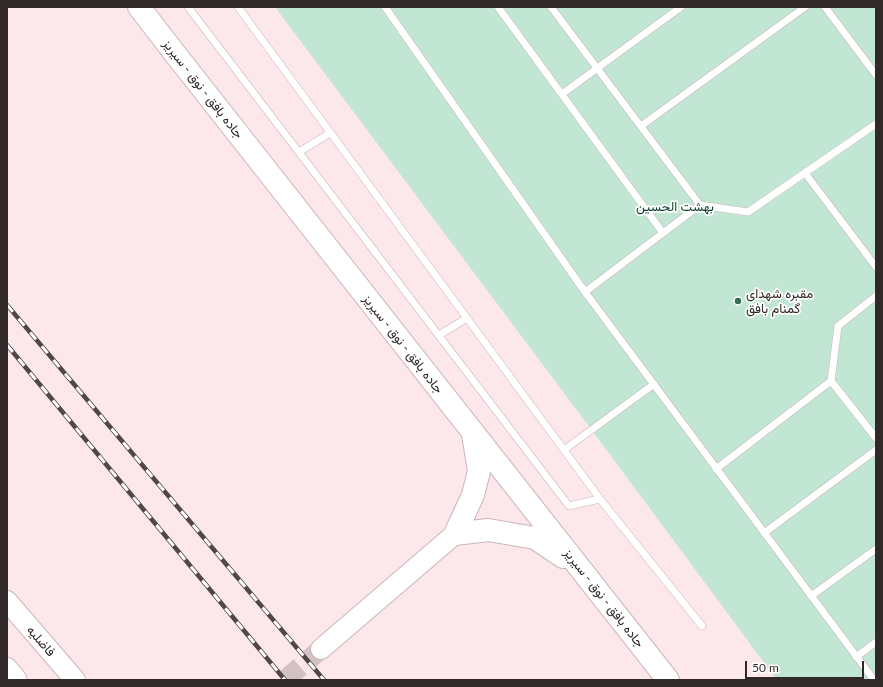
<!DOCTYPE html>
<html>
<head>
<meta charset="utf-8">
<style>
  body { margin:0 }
  #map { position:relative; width:883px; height:687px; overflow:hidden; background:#fce7eb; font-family:Lato,sans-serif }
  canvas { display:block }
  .frame { position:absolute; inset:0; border:8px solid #302829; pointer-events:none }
  .scale { position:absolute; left:745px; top:661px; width:119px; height:18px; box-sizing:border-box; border:2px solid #302829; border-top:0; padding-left:5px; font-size:12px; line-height:14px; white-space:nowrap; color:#302829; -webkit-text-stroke:3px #fff; paint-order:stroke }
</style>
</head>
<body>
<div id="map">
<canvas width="883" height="687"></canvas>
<div class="frame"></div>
<div class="scale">50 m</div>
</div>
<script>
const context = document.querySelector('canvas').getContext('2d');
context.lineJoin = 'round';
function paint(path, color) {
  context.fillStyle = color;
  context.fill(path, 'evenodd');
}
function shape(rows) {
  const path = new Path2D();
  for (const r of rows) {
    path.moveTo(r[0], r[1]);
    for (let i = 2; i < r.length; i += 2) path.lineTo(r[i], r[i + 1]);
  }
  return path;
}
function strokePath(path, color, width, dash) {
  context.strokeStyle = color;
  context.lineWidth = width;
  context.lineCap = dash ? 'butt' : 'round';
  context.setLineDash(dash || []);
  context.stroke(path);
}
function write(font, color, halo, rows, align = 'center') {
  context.font = font + ' Lato,Vazirmatn,sans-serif';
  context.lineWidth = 3.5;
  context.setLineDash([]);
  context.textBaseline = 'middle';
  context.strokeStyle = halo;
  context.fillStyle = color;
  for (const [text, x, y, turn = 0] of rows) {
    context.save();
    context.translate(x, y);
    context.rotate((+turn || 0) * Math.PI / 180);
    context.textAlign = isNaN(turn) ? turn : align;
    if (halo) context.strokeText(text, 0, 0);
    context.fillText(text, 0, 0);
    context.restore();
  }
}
paint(shape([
  [275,7,876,7,876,680,777,680,591,429]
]), '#c1e6d4');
strokePath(shape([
  [285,680,321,649]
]), '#d3c1c4', 20, [20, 10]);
const lane = shape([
  [188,7,569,506,600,499,702,626],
  [238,7,600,499],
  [385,7,585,292,874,680],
  [498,7,663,233],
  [551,7,700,205,748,212,876,124],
  [825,7,876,75],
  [562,94,681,7],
  [641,126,805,7],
  [299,152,330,133],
  [805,173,876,267],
  [585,292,700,205],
  [876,296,838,326,831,381,876,438],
  [439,335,467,318],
  [564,450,654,384],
  [716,469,831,381],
  [764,533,876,450],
  [811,596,876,549],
  [856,657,876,642]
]);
const secondary = shape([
  [7,601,75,680],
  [321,649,455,534],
  [7,668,17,680]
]);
const primary = shape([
  [139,7,176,55,668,680],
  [455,534,488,530,535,538,563,557],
  [455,534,473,495,479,471,473,434]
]);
strokePath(lane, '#cbb6bb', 8);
strokePath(secondary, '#cbb6bb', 22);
strokePath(primary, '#cbb6bb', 24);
strokePath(lane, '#fff', 7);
strokePath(secondary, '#fff', 20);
strokePath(primary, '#fff', 22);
const rail = shape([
  [7,305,324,680],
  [7,345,285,680]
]);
strokePath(rail, '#514749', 4.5);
strokePath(rail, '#fff', 3, [9]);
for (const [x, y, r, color] of [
  [738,301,4,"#356d55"]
]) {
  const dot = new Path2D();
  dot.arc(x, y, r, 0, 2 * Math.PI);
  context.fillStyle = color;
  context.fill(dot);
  strokePath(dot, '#fff', 1.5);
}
write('13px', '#302829', '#fff', [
  ["جاده بافق - نوق - سیریز",203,89,52],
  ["جاده بافق - نوق - سیریز",403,344,52],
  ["جاده بافق - نوق - سیریز",604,598,52],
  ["فاضلیه",41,641,49]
]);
write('13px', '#093b29', '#fff', [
  ["بهشت الحسین",675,207]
]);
write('13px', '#302829', '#fff', [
  ["مقبره شهدای",746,294],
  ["گمنام بافق",746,309]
], 'left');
</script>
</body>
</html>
